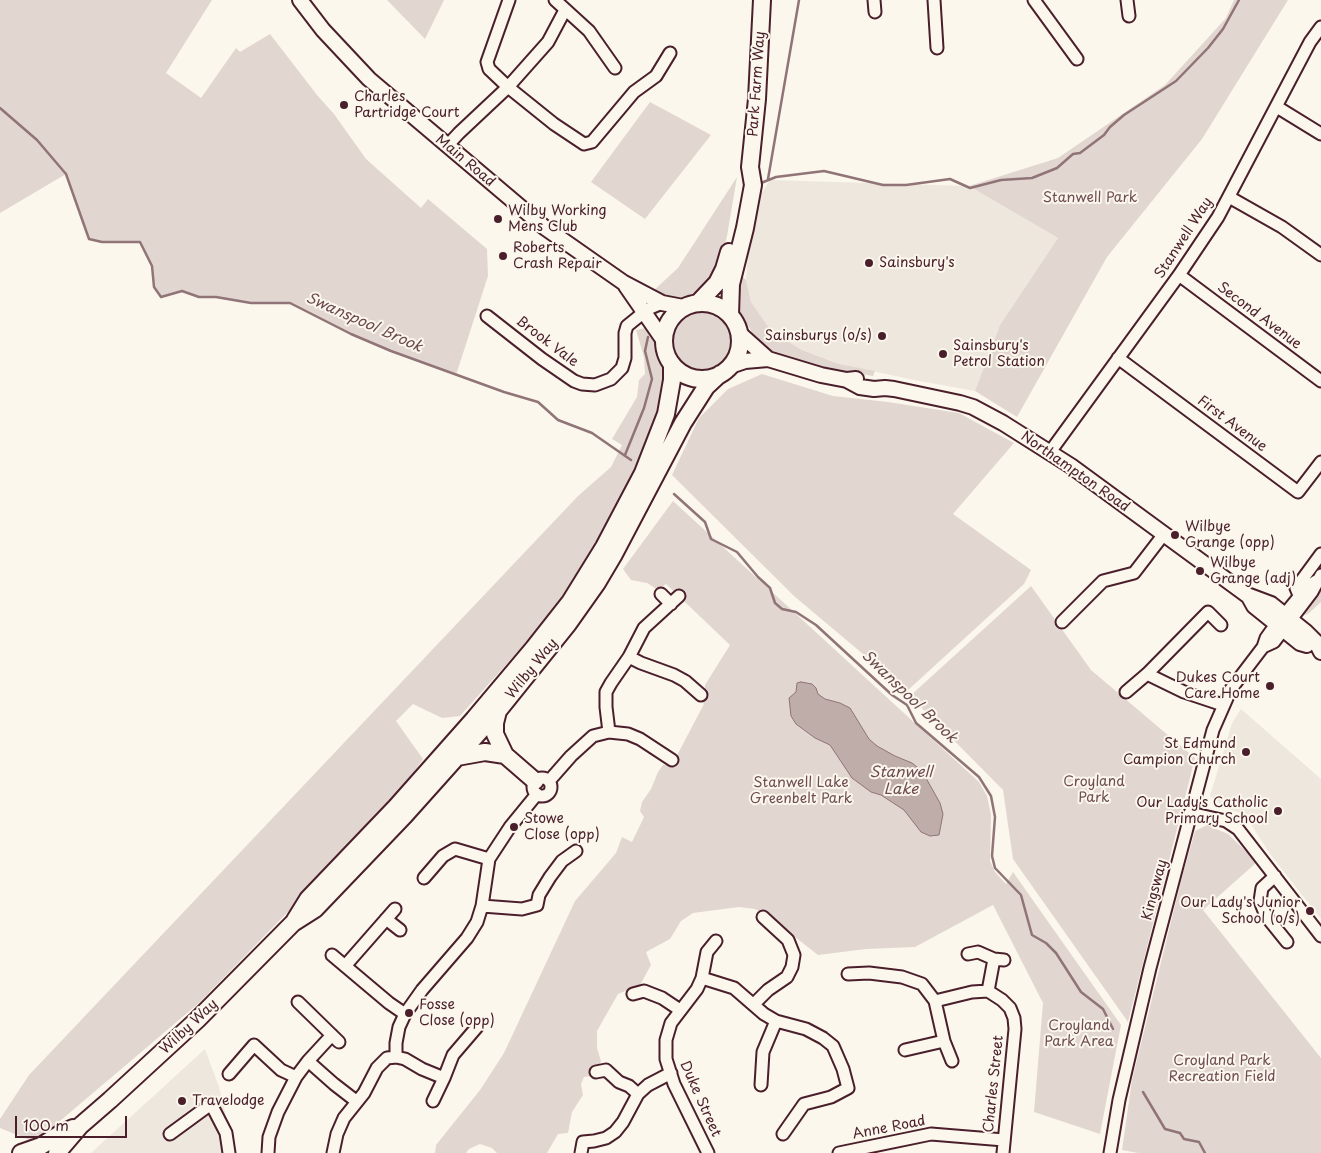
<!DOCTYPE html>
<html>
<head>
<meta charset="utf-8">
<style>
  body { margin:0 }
  #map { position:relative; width:1321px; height:1153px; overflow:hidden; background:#fbf7ec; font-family:"Playpen Sans",sans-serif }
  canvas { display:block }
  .scale { position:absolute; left:15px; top:1116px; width:112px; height:22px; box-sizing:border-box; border:2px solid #4a1f2b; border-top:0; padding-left:6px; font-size:15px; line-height:18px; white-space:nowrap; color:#4a1f2b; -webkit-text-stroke:4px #fbf7ec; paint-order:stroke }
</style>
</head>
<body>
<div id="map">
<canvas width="1321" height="1153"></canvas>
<div class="scale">100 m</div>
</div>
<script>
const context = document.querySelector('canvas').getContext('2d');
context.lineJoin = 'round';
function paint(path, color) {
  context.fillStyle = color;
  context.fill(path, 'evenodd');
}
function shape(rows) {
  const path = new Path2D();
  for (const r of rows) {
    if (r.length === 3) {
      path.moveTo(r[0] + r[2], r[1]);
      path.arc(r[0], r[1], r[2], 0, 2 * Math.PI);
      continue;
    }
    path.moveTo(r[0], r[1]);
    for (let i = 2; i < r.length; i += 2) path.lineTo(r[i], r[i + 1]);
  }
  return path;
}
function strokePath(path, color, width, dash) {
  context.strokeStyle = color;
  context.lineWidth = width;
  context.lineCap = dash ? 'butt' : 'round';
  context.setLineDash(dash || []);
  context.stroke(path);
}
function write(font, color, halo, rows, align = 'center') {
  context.font = font + ' "Playpen Sans",sans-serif';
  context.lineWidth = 4;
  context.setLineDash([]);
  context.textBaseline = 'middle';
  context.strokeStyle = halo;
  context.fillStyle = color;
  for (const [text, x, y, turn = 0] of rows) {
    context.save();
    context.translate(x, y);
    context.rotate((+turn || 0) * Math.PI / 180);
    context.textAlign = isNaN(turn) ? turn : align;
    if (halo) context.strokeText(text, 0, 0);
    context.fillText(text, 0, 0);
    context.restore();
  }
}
paint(shape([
  [770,180,969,186,1058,238,1000,325,975,391,914,380,839,364,802,350,772,332,751,302,746,280,751,210],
  [1241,709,1321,779,1321,919,1270,854,1245,815,1226,808,1210,796,1232,723],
  [205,1049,219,1087,235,1153,91,1153]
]), '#eee7de');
paint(shape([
  [0,0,212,0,166,73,201,98,236,48,240,52,270,34,317,95,334,114,366,159,421,208,428,199,487,249,488,276,456,375,391,351,351,334,290,303,251,303,216,297,199,297,182,291,161,297,154,287,152,266,140,242,102,242,89,239,66,174,0,213],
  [387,0,444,0,425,39],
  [1234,0,1288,0,1202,139,1107,257,1017,417,975,391,1000,325,1058,238,969,186,1058,158,1165,85,1226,18],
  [650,102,711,135,645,219,591,182],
  [737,177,727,236,718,270,695,293,678,298,662,297,652,292,678,268],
  [740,274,746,280,751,302,772,332,802,350,839,364,875,371,873,376,819,367,781,356,771,351,760,343,753,334,737,307],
  [703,341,33],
  [646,328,656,343,667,380,659,420,598,544,565,596,531,637,460,716,442,718,413,704,396,721,423,759,396,797,317,882,199,1003,47,1132,32,1141,0,1128,0,1119,29,1075,578,496,611,467,622,445,612,439,637,397,639,380,645,374,644,357,636,330],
  [762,374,833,396,888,402,959,413,1014,443,953,514,1031,570,1024,584,907,691,794,596,672,475,699,418,728,389],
  [673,501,979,782,987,796,991,815,990,861,995,872,1006,884,1013,872,1121,1025,1100,1134,1034,1112,1043,1003,993,905,915,947,866,949,818,955,767,915,755,909,739,907,693,913,681,921,670,939,646,952,651,965,640,985,618,994,597,1031,597,1048,601,1061,599,1066,593,1076,584,1077,581,1084,583,1095,572,1112,568,1133,558,1134,547,1153,497,1153,492,1148,480,1144,469,1149,466,1153,435,1153,436,1145,480,1090,504,1053,575,901,616,853,622,837,632,842,644,817,640,811,642,802,651,789,658,772,663,765,672,765,704,704,701,701,709,693,705,690,705,685,730,645,666,584,658,590,647,583,631,580,623,569],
  [1321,585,1321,602,1308,614,1305,615,1301,612],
  [1031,586,1091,670,1195,758,1128,1022,1013,859,1003,790,910,696],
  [1207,825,1228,834,1257,862,1203,910,1321,1058,1321,1153,1138,1153,1122,1150,1132,1080,1181,881,1195,831]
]), '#e2d7d0');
const water = shape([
  [801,682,812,684,816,688,818,694,825,699,840,703,850,708,869,739,877,746,895,756,912,763,922,771,940,803,943,814,939,835,930,836,921,832,904,810,881,795,871,792,852,778,830,745,815,738,796,724,791,716,789,698,796,692,797,683,801,682]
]);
paint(water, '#bfadaa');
strokePath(water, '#907477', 1);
strokePath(shape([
  [0,108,37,140,66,174,89,239,102,242,140,242,152,266,154,287,161,297,182,291,199,297,216,297,251,303,290,303,351,334,391,351,504,392,538,402,558,420,592,433,631,460],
  [768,179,799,0],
  [761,183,776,177,824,171,883,185,906,185,950,179,970,188,1001,180,1032,178,1057,168,1073,154,1080,153,1104,135,1110,127,1124,115,1176,81,1208,48,1223,29,1239,0],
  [625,455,644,408,652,379,645,351,648,337],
  [674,494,705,522,711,539,737,552,758,577,770,588,775,603,782,609,796,612,816,625,892,695,907,705,916,723,979,777,991,796,995,817,992,856,995,868,1021,895,1032,935,1046,943,1056,953,1081,992,1103,1009,1113,1029],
  [1143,1092,1165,1129,1180,1133,1184,1139,1199,1142,1205,1153]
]), '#907477', 2.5);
const minor = shape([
  [555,0,589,31,615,68],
  [874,0,875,12],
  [934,0,937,48],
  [1034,0,1077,59],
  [1127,0,1129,16],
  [565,10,548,42,508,87,554,124,584,144,592,142,634,92,656,76,670,53],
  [1277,107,1321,134],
  [447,146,459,133,508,87,489,69,487,62,509,0],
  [1229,197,1282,227,1321,255],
  [1179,275,1321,381],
  [487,316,542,359,574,381,582,384,595,385,611,379,622,368,625,358,625,333,627,326,648,309,662,303],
  [1118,358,1298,492,1321,462],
  [1050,452,1179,275,1218,217,1310,42,1321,27],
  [661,594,671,604],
  [1299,595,1296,588,1321,554],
  [1062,622,1103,581,1134,573,1164,534],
  [1263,647,1274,642,1312,592,1321,575],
  [629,657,641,663,674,675,685,681,701,695],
  [1147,674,1184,692,1223,705],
  [1126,692,1147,674,1208,612,1221,625],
  [609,732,606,707,606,692,611,683,629,657,644,628,679,596],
  [542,787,9],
  [549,781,571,756,593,736,609,732,628,734,640,739,672,760],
  [1190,813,1226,821,1238,829,1321,936],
  [1275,876,1262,888,1260,901,1266,916,1287,942],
  [424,878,443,856,455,849,489,859],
  [482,906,522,909,537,905,539,895,550,877,562,861,576,851],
  [386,919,400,930],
  [968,954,978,952,994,959,1004,960],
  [332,955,389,1003,405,1014],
  [345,966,395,909],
  [848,974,869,973,902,977,922,984,935,1001,944,1041,952,1061],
  [702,978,734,988,764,1014,776,1021,806,1029,823,1038,833,1046,843,1069,848,1088,831,1097,804,1104,783,1134],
  [988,991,994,959],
  [633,994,644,991,662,998,680,1010],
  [935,1001,972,992,988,991,1002,1000,1010,1008,1014,1018,1015,1029,1003,1153],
  [298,1002,339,1042],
  [754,1004,768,990,787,977,792,967,794,955,788,940,763,917],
  [905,1050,944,1041],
  [396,1057,396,1043,399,1027,405,1014,422,990,467,938,477,922,482,906,489,859,510,827,537,794],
  [308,1061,334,1084,356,1101],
  [596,1072,606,1070,619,1082,629,1086,638,1094],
  [229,1074,254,1045,281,1070,296,1077],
  [761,1085,763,1052,776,1021],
  [433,1101,444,1078,453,1055,477,1027],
  [170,1134,211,1104,226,1133,229,1153],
  [268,1153,269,1137,278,1112,296,1077,308,1061,332,1035],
  [333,1153,337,1134,344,1118,364,1093,377,1068,387,1058,396,1057,405,1059,422,1069,444,1078],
  [581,1153,583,1142,594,1141,606,1138,615,1132,623,1122,638,1094,648,1085,671,1073],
  [708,1153,674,1084,666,1059,666,1040,671,1023,697,989,702,978,707,952,716,941],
  [839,1153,931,1134,1004,1140],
  [1110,1153,1119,1100,1150,968,1213,730,1231,689,1263,647,1266,638,1271,631,1307,587,1316,581]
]);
const major = shape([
  [300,0,323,30,369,79,544,227,624,283,662,303,683,307],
  [626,286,664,341],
  [739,333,768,359],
  [730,366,745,361,768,359,821,375,847,380,856,379],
  [847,380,860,387,874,389,885,388,894,389,960,403,973,407,1003,423,1071,466,1247,595,1271,604,1306,632,1316,642,1321,652],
  [1249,597,1254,606,1300,643,1307,645]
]);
const highway = shape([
  [698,303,717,283,724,269,729,252],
  [702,341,38],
  [730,315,731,284,745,228,753,185,750,167,757,99,762,0],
  [498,711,495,723,495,734,505,755,535,781],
  [457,757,485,752,505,755],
  [295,920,308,899,396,807,474,719,533,649,570,602,604,547,643,473,666,414,672,380,672,364],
  [21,1153,41,1146,60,1134,73,1128],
  [57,1153,80,1126,110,1100,197,1020,293,923,315,909,405,815,498,711,568,624,597,583,613,556,683,423,706,387,720,374]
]);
strokePath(minor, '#4a1f2b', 15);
strokePath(major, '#4a1f2b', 18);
strokePath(highway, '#4a1f2b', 20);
strokePath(minor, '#fbf7ec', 11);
strokePath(major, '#fbf7ec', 14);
strokePath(highway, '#fbf7ec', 16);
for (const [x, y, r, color] of [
  [344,105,5,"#4a1f2b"],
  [498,219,5,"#4a1f2b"],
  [503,256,5,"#4a1f2b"],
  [869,263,5,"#4a1f2b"],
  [882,336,5,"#4a1f2b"],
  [943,354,5,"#4a1f2b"],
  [1175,535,5,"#4a1f2b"],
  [1200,571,5,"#4a1f2b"],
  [1270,686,5,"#4a1f2b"],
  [1246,752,5,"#4a1f2b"],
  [1278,811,5,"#4a1f2b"],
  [514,827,5,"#4a1f2b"],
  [1310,911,5,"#4a1f2b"],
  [409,1013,5,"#4a1f2b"],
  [182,1101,5,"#4a1f2b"]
]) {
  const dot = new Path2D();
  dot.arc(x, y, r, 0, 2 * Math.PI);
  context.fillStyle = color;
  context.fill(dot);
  strokePath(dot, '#fbf7ec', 2);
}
write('14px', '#4a1f2b', '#fbf7ec', [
  ["Park Farm Way",757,84,-86],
  ["Main Road",465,161,40],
  ["Stanwell Way",1184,238,-57],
  ["Second Avenue",1259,316,37],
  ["Brook Vale",547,342,37],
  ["First Avenue",1232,424,37],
  ["Northampton Road",1075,472,35],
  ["Wilby Way",532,669,-51],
  ["Kingsway",1155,890,-75],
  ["Wilby Way",189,1027,-43],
  ["Charles Street",994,1084,-84],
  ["Duke Street",700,1099,66],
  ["Anne Road",889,1128,-11]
]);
write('14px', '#4a1f2b', '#fbf7ec', [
  ["Charles",354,97],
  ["Partridge Court",354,113],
  ["Wilby Working",508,211],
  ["Mens Club",508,227],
  ["Roberts",513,248],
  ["Crash Repair",513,264],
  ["Sainsbury's",879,263],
  ["Sainsburys (o/s)",872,336,"right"],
  ["Sainsbury's",953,346],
  ["Petrol Station",953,362],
  ["Wilbye",1185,527],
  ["Grange (opp)",1185,543],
  ["Wilbye",1210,563],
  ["Grange (adj)",1210,579],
  ["Dukes Court",1260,678,"right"],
  ["Care Home",1260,694,"right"],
  ["St Edmund",1236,744,"right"],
  ["Campion Church",1236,760,"right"],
  ["Our Lady's Catholic",1268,803,"right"],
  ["Primary School",1268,819,"right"],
  ["Stowe",524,819],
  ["Close (opp)",524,835],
  ["Our Lady's Junior",1300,903,"right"],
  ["School (o/s)",1300,919,"right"],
  ["Fosse",419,1005],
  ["Close (opp)",419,1021],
  ["Travelodge",192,1101]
], 'left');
write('14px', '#704d54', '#fbf7ec', [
  ["Stanwell Park",1090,198],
  ["Croyland",1094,782],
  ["Park",1094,798],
  ["Stanwell Lake",801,783],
  ["Greenbelt Park",801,799],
  ["Croyland",1079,1026],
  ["Park Area",1079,1042],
  ["Croyland Park",1222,1061],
  ["Recreation Field",1222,1077]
]);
write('italic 15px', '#6d4a51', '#fbf7ec', [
  ["Swanspool Brook",364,323,24],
  ["Swanspool Brook",909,697,44],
  ["Stanwell",901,773],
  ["Lake",901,790]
]);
</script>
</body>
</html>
